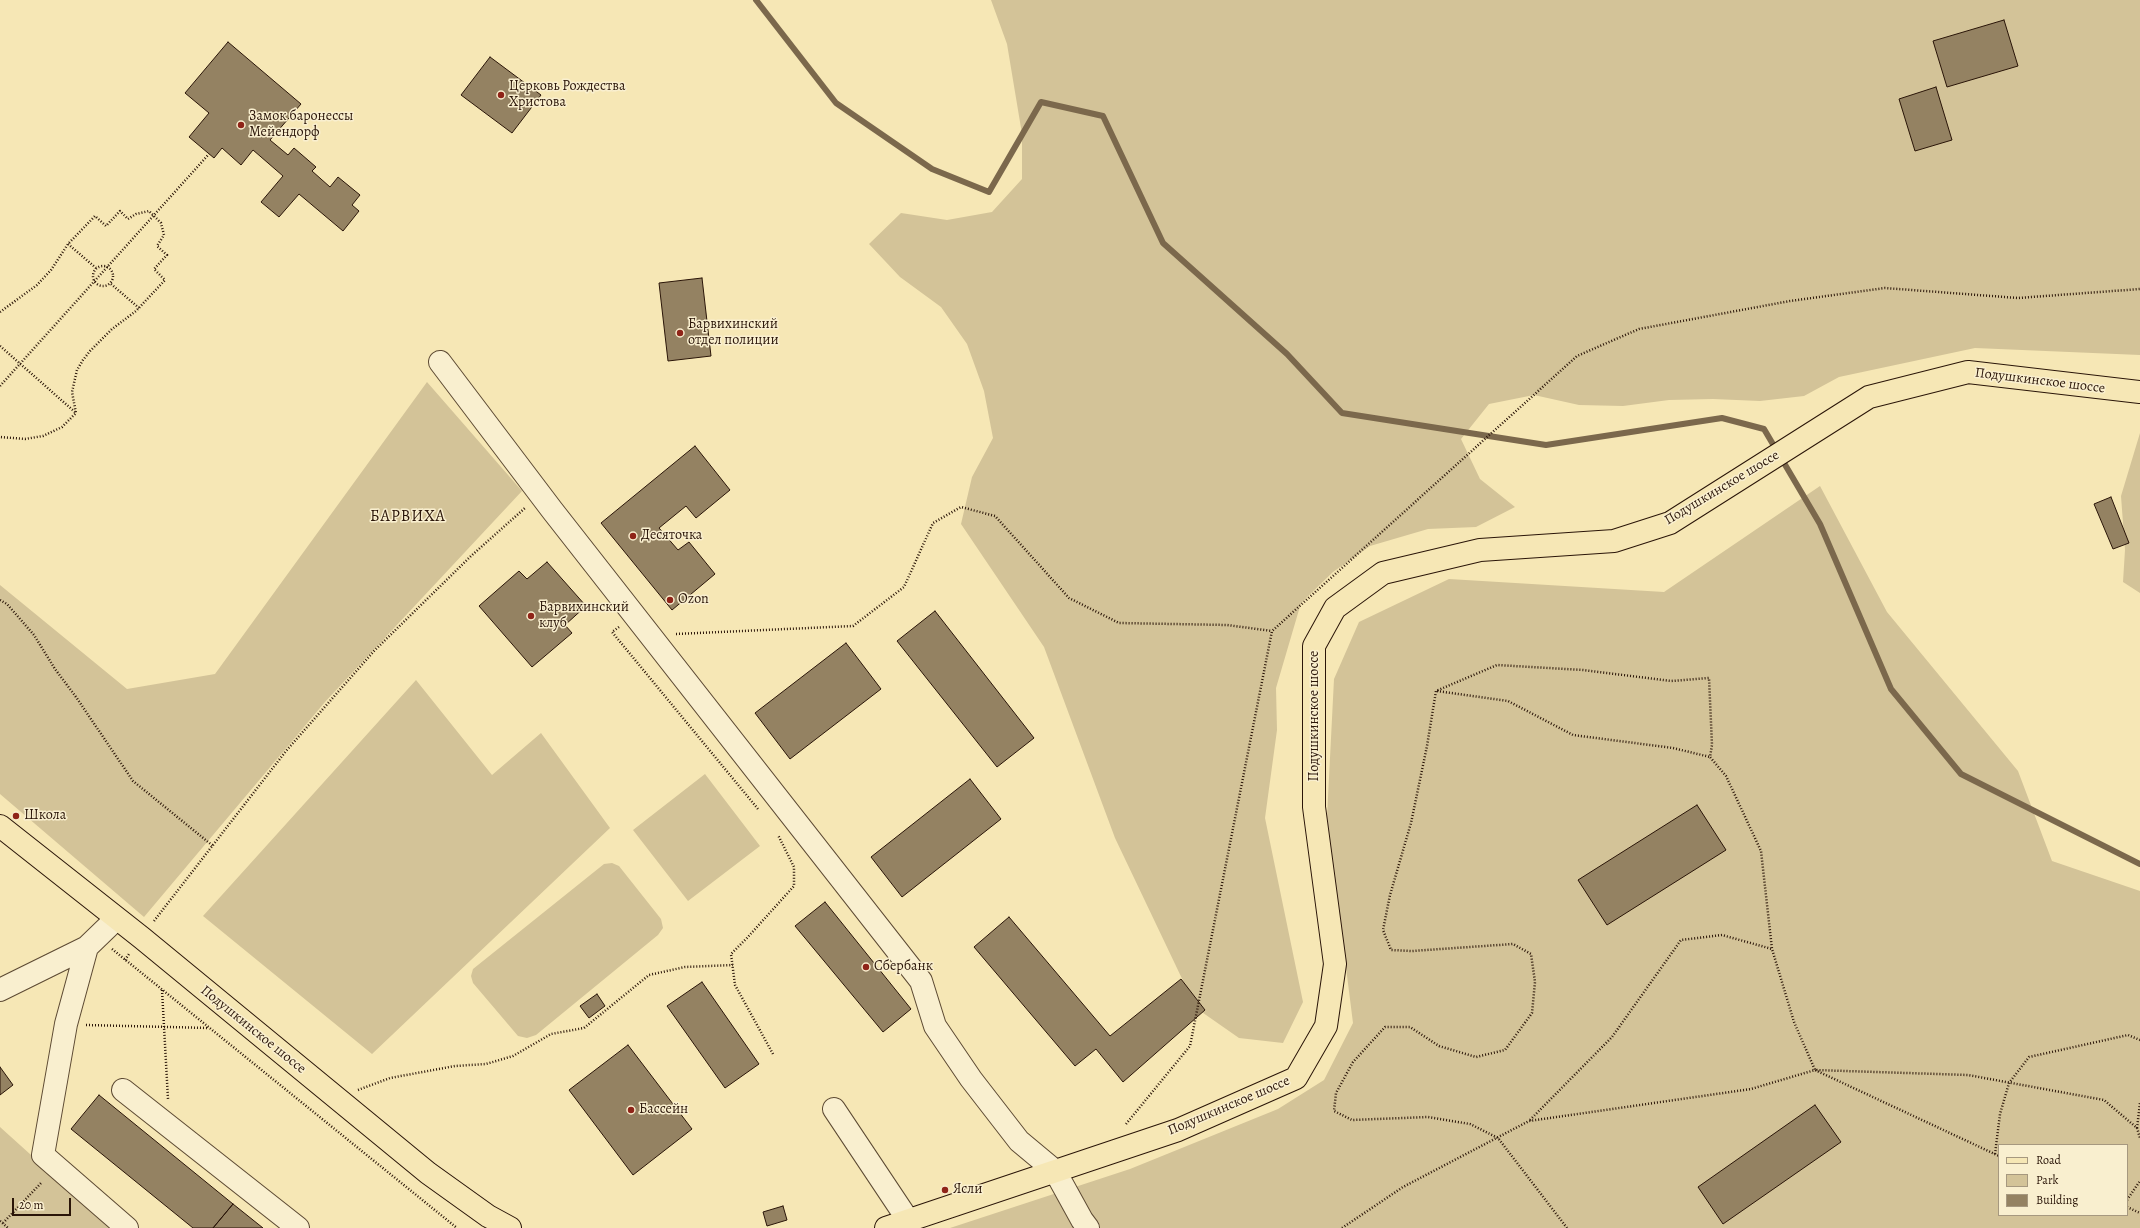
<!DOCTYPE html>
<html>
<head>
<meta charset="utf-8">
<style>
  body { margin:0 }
  #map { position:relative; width:2140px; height:1228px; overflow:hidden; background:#f6e7b5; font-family:Alegreya,serif }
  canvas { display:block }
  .legend { position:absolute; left:1998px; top:1144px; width:130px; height:72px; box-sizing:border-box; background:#f9efcf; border:1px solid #a6987f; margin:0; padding:5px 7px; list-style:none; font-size:12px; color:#2a1508 }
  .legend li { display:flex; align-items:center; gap:8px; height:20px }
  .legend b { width:20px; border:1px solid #a6987f }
  .scale { position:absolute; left:12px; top:1198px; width:59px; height:18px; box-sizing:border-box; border:2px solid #2a1508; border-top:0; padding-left:5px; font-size:12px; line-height:14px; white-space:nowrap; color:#2a1508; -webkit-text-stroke:3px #f9efcf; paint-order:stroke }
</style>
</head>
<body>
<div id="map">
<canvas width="2140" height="1228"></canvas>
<ul class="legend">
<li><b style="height:5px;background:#f6e7b5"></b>Road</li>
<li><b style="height:11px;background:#d3c398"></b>Park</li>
<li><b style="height:11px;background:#948262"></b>Building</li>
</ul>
<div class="scale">20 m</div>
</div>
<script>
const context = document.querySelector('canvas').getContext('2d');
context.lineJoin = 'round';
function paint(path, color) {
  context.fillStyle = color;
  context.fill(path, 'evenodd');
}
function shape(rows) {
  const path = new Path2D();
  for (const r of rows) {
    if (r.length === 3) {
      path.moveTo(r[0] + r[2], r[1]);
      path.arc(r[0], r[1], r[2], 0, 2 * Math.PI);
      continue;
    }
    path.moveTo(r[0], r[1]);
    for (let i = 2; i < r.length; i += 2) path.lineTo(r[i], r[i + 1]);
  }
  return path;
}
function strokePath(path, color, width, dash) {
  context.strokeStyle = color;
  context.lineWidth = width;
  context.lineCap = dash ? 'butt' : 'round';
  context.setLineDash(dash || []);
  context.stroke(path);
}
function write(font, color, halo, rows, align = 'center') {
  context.font = font + ' Alegreya,serif';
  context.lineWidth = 3;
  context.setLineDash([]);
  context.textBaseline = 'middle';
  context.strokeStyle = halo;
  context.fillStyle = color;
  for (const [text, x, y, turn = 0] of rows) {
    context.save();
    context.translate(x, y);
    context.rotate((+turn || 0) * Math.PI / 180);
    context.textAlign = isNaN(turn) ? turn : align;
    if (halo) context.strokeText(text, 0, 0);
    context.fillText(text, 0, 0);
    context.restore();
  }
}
paint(shape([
  [991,0,2140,0,2140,355,1975,348,1839,377,1804,396,1760,401,1713,399,1669,400,1623,406,1579,405,1534,395,1489,404,1461,439,1480,479,1515,507,1476,527,1428,529,1370,546,1333,572,1301,603,1276,688,1277,730,1265,818,1303,1002,1283,1043,1239,1038,1196,1008,1115,838,1044,647,961,524,972,477,993,438,984,391,967,344,941,307,900,277,869,244,901,213,947,220,992,212,1022,179,1022,134,1007,44],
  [427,382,522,491,325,702,144,917,0,794,0,585,127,689,215,674],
  [2140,433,2140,593,2123,582,2125,550,2121,496],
  [1820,486,1887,612,2018,771,2052,861,2140,891,2140,1228,950,1228,1130,1169,1278,1109,1324,1080,1353,1023,1327,817,1334,679,1359,622,1449,579,1664,592],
  [1999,1145,2127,1145,2127,1215,1999,1215],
  [416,680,492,775,541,733,610,828,372,1054,203,916],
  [705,774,760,846,688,901,633,830],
  [612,863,619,866,661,919,663,928,658,935,536,1035,527,1038,518,1036,473,983,471,976,473,969,604,864],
  [0,1127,112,1228,0,1228]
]), '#d3c398');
strokePath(shape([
  [756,0,836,103,932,169,989,192,1041,102,1103,116,1163,243,1287,354,1342,413,1546,445,1722,418,1764,429,1820,524,1891,689,1961,774,2140,864]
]), '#7b684c', 6);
const building = shape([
  [2004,20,2018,66,1947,87,1933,41,2004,20],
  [228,42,301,104,270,140,288,155,294,148,316,167,312,171,330,187,338,177,360,195,352,205,359,211,343,231,299,194,279,217,261,202,283,176,253,150,241,165,222,148,214,158,189,137,209,113,185,93,228,42],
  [490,57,541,95,512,133,461,95,490,57],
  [1936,87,1952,140,1915,151,1899,99,1936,87],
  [702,278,711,356,668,361,659,283,702,278],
  [695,446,730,490,696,518,686,506,659,528,678,550,689,542,715,574,672,610,601,523,695,446],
  [2111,497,2129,543,2113,549,2094,504,2111,497],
  [547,562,586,606,565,625,572,633,532,667,479,606,519,571,527,579,547,562],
  [935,611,1034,738,997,767,897,641,935,611],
  [846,643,881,689,790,759,755,713,846,643],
  [970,779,1001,819,902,897,871,857,970,779],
  [1697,805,1726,850,1607,925,1578,880,1697,805],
  [825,902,911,1009,883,1032,795,926,825,902],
  [1009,917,1110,1036,1181,979,1205,1010,1123,1082,1096,1049,1075,1066,974,947,1009,917],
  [702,982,759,1064,725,1088,667,1006,702,982],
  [597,994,605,1006,589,1018,580,1006,597,994],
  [628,1045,692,1129,633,1175,569,1090,628,1045],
  [0,1067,13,1085,0,1095,0,1067],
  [99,1095,233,1204,213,1228,193,1228,71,1129,99,1095],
  [1815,1105,1841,1142,1723,1224,1698,1187,1815,1105],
  [233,1204,263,1228,213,1228,233,1204],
  [783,1206,787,1220,767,1226,763,1212,783,1206]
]);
paint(building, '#948262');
strokePath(building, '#2a1508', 1);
const minor = shape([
  [440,362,552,510,921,981,935,1026,971,1079,1019,1141,1055,1171,1082,1220,1088,1228],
  [87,947,66,1024,43,1155,127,1228],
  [0,990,87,947,116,919],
  [123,1090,298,1228],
  [834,1109,908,1220]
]);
const major = shape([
  [0,826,142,938,428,1173,488,1216,510,1228],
  [886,1228,1178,1130,1296,1078,1326,1026,1335,964,1314,807,1314,646,1335,608,1383,573,1480,550,1614,541,1670,523,1869,397,1968,372,2140,392]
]);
strokePath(minor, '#5d4a33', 24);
strokePath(major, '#2a1508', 24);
strokePath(shape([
  [68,244,96,268],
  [103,276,10],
  [111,284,139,308],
  [0,312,37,285,51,270,68,244,95,216,106,226,120,211,128,219,136,214,149,211,161,223,164,235,157,246,167,255,154,269,165,280,136,311,112,329,90,351,83,360,77,370,72,392,76,413,62,427,43,436,25,439,0,437],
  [0,346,76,413],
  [0,386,209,154],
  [0,600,7,604,34,635,55,669,76,697,133,781,213,846],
  [619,627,612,632,758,809],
  [676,634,853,626,904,587,933,523,961,507,995,516,1069,598,1119,623,1227,625,1272,631],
  [1437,691,1508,701,1573,735,1673,748,1710,757],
  [154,921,286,751,374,651,471,556,525,508],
  [112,949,457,1228],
  [125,960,129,954],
  [162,990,168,1099],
  [86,1025,209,1028],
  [773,1054,735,985,731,954,747,938,794,886,794,867,778,835],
  [358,1090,390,1078,455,1066,486,1064,513,1056,551,1034,584,1028,649,975,685,967,733,965],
  [1530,1120,1612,1037,1681,940,1722,935,1772,949],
  [1126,1124,1190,1046,1272,631,1577,356,1639,329,1790,301,1885,288,2018,298,2140,289],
  [2137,1128,2140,1103],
  [1995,1154,2000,1114,2009,1083,2029,1057,2128,1035,2140,1040],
  [2127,1200,2140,1181],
  [2127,1207,2140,1213],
  [0,1221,8,1228],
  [3,1223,42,1182],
  [1342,1228,1403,1187,1529,1121,1751,1089,1815,1070,1999,1156],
  [1567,1228,1498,1138,1470,1124,1428,1117,1352,1120,1334,1111,1336,1093,1353,1062,1385,1027,1410,1027,1439,1046,1476,1057,1505,1050,1532,1013,1535,982,1531,954,1513,944,1412,951,1391,950,1383,930,1390,895,1411,823,1427,746,1436,691,1497,665,1583,670,1671,681,1709,678,1712,745,1710,757,1726,776,1761,851,1772,949,1794,1022,1815,1070,1968,1075,2104,1100,2137,1128,2140,1138]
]), '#2a1508', 2.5, [1, 2]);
strokePath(minor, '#f9efcf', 22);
strokePath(major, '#f6e7b5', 22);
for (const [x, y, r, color] of [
  [501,95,4,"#8f2418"],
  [241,125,4,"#8f2418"],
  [680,333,4,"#8f2418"],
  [633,536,4,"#8f2418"],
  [670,600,4,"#8f2418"],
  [531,616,4,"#8f2418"],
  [16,816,4,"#8f2418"],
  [866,967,4,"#8f2418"],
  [631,1110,4,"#8f2418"],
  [945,1190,4,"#8f2418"]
]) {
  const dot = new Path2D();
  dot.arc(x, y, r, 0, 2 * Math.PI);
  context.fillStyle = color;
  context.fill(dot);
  strokePath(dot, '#f9efcf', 1.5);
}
write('14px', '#2a1508', '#f9efcf', [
  ["Церковь Рождества",509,87],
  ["Христова",509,103],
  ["Замок баронессы",249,117],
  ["Мейендорф",249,133],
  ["Барвихинский",688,325],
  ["отдел полиции",688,341],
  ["Десяточка",641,536],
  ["Ozon",678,600],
  ["Барвихинский",539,608],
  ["клуб",539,624],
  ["Школа",24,816],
  ["Сбербанк",874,967],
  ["Бассейн",639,1110],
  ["Ясли",953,1190]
], 'left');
write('14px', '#2a1508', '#f9efcf', [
  ["Подушкинское шоссе",2040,381,7],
  ["Подушкинское шоссе",1722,488,-31],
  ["Подушкинское шоссе",1315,716,-90],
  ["Подушкинское шоссе",253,1030,39],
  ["Подушкинское шоссе",1229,1106,-23]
]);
context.letterSpacing = '1px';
write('16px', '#2a1508', '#f9efcf', [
  ["БАРВИХА",408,517]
]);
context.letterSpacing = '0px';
</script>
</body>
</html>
